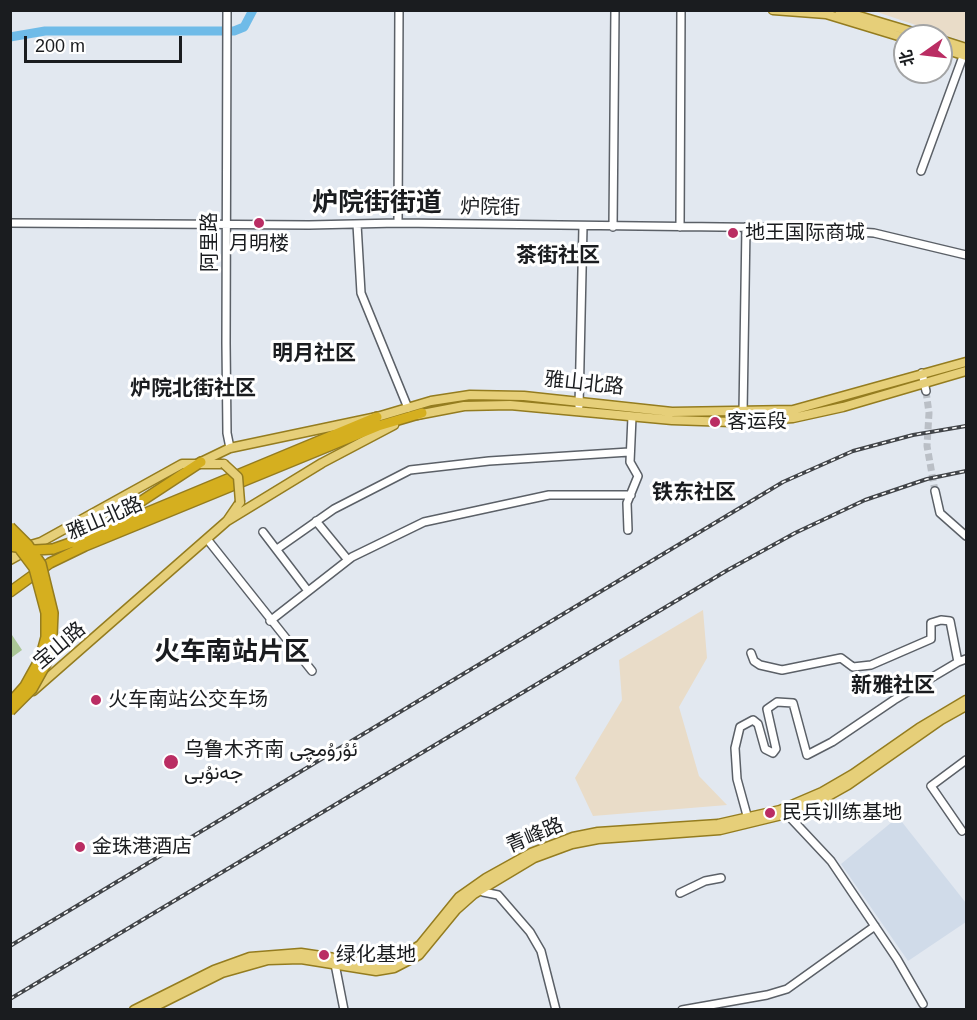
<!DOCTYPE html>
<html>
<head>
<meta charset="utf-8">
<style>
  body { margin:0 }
  #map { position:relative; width:977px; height:1020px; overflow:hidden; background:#e2e8f0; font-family:Helvetica,"Noto Sans SC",sans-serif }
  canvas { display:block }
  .frame { position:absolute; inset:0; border:12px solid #1a1c1f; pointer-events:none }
  .north { position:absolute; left:893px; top:24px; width:60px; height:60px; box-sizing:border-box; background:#fff; border:2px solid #a3a4a5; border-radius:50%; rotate:256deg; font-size:16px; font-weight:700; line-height:24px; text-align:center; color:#1a1c1f }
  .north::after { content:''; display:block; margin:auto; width:21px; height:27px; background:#ba2d63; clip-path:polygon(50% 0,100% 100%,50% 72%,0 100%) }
  .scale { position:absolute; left:24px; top:36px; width:158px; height:27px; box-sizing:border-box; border:3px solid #1a1c1f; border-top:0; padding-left:8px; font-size:18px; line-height:21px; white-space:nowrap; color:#1a1c1f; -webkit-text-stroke:4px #fff; paint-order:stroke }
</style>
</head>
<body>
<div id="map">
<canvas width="977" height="1020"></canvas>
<div class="frame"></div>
<div class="north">北</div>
<div class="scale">200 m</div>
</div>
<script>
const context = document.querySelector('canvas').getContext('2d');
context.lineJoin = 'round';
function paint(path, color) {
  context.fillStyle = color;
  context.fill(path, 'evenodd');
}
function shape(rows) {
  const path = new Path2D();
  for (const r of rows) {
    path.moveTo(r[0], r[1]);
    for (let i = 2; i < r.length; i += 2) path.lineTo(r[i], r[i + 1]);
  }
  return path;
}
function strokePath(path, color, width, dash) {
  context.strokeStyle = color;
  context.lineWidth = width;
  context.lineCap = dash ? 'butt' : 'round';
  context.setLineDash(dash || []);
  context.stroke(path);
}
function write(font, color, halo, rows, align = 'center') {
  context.font = font + ' Helvetica,Vazirmatn,"Noto Sans SC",sans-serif';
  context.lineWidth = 6;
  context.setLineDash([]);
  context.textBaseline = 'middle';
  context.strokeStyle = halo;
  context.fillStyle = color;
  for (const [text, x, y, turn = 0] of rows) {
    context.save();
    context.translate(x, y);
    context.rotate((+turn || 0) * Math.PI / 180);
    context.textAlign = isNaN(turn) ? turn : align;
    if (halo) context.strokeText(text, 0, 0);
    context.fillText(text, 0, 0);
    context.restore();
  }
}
paint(shape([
  [898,817,966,903,966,922,908,961,841,864]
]), '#d0dbe9');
paint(shape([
  [874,11,966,11,966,42],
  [703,610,707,658,679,707,699,776,727,805,593,816,575,778,622,700,619,660]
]), '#e9dcc8');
paint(shape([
  [10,632,22,650,11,658,10,658]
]), '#abc797');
strokePath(shape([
  [10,37,45,31,234,31,244,27,253,10]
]), '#6fbbe8', 9);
strokePath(shape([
  [926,391,929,413,927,446,935,491]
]), '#babfc6', 7, [7, 3.5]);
const minor = shape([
  [227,10,226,343,227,433,230,448],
  [921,171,965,51],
  [10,223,309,225,398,223,802,228,874,233,966,255],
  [398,223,399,10],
  [357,224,361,293,408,408],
  [613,227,615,10],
  [680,227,681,10],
  [922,373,926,391],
  [579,406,583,226],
  [743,413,746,227],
  [935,491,940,513,966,536],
  [316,521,348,560],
  [628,530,627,503,638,476,630,462,632,417],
  [263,532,308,591],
  [207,539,312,671],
  [277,549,334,509,410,470,489,461,629,452],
  [270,621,352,557,424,522,549,495,631,495],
  [751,653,754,661,760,665,782,670,841,658,853,667,871,665,931,639,931,623,941,620,950,621,958,662,966,659],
  [785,812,831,861,897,959,923,1004],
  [748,819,737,779,735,748,740,727,753,720,758,724,765,749,773,753,776,749,767,709,777,702,793,703,807,755,832,742,894,700,958,662],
  [962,831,931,786,966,760],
  [480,887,483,892,498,895,530,932,541,951,556,1010],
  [680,893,705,881,721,878],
  [335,964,344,1010],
  [682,1010,767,995,787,989,875,926]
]);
const major = shape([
  [773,10,826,14,905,38],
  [839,10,926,36],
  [941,40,966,48],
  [941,48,966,56],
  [417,415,464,406,510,405,672,420,731,422,793,418,843,407,966,371],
  [201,462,230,448,377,417,431,401,470,395,524,396,672,412,793,410,966,362],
  [227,521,322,463,394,425],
  [10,551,41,542,182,464,224,464],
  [10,560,28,550],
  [33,691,227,521,240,502],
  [134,1010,214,970,250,957,301,953,375,964,395,961,420,945,459,897,486,878,531,853,573,837,598,832,718,824,780,810,822,792,853,774,919,728,966,700],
  [148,1010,222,973,268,960,301,959,376,971,394,968,419,955,456,910,474,894,534,858,572,844,598,839,720,830,786,814,816,803,848,785,941,720,966,706]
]);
const highway = shape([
  [102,527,201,462],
  [53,549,93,535,377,417],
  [10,592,50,563,85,546,378,426,422,413]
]);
strokePath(minor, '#5b6067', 10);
strokePath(major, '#947c1f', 11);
strokePath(highway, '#947c1f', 12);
strokePath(minor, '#fff', 7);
strokePath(major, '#e6cf79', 8);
strokePath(highway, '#d5af1f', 9);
const rail = shape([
  [10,946,783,482,853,451,913,435,966,426],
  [10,999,726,571,795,533,865,500,927,479,966,471]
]);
strokePath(rail, '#414448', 4);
strokePath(rail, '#fff', 1.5, [4.5]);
const majorBridge = shape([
  [224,464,238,477,240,502]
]);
const highwayBridge = shape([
  [10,527,28,545,41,564,53,613,52,636,47,662,32,689,10,711],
  [10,536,34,568,46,613,46,637,40,659,25,686,10,703],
  [10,546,35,550,53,549]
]);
strokePath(majorBridge, '#947c1f', 11, []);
strokePath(highwayBridge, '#947c1f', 12, []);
strokePath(majorBridge, '#e6cf79', 8);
strokePath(highwayBridge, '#d5af1f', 9);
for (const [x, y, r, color] of [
  [259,223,6,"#ba2d63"],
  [733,233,6,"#ba2d63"],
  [715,422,6,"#ba2d63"],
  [96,700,6,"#ba2d63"],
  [171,762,8,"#ba2d63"],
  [770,813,6,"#ba2d63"],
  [80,847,6,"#ba2d63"],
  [324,955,6,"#ba2d63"]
]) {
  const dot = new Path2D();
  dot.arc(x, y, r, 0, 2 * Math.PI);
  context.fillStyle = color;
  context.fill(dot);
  strokePath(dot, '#fff', 2);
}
write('20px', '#1a1c1f', '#fff', [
  ["炉院街",490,208,1],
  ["阿里路",210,242,-90],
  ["雅山北路",584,384,6],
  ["雅山北路",105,519,-23],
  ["宝山路",60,646,-40],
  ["青峰路",535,836,-23]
]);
write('20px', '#1a1c1f', '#fff', [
  ["地王国际商城",745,233],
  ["月明楼",259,244,"center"],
  ["客运段",727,422],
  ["火车南站公交车场",108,700],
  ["乌鲁木齐南 ئۇرۇمچى",184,750],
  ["جەنۇبى",184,773],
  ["民兵训练基地",782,813],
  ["金珠港酒店",92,847],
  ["绿化基地",336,955]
], 'left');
write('bold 21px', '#1a1c1f', '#fff', [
  ["茶街社区",558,256],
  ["明月社区",314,354],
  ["炉院北街社区",193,389],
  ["铁东社区",694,493],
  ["新雅社区",893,686]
]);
write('bold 26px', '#1a1c1f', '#fff', [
  ["炉院街街道",377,204],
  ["火车南站片区",232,653]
]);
</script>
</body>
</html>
